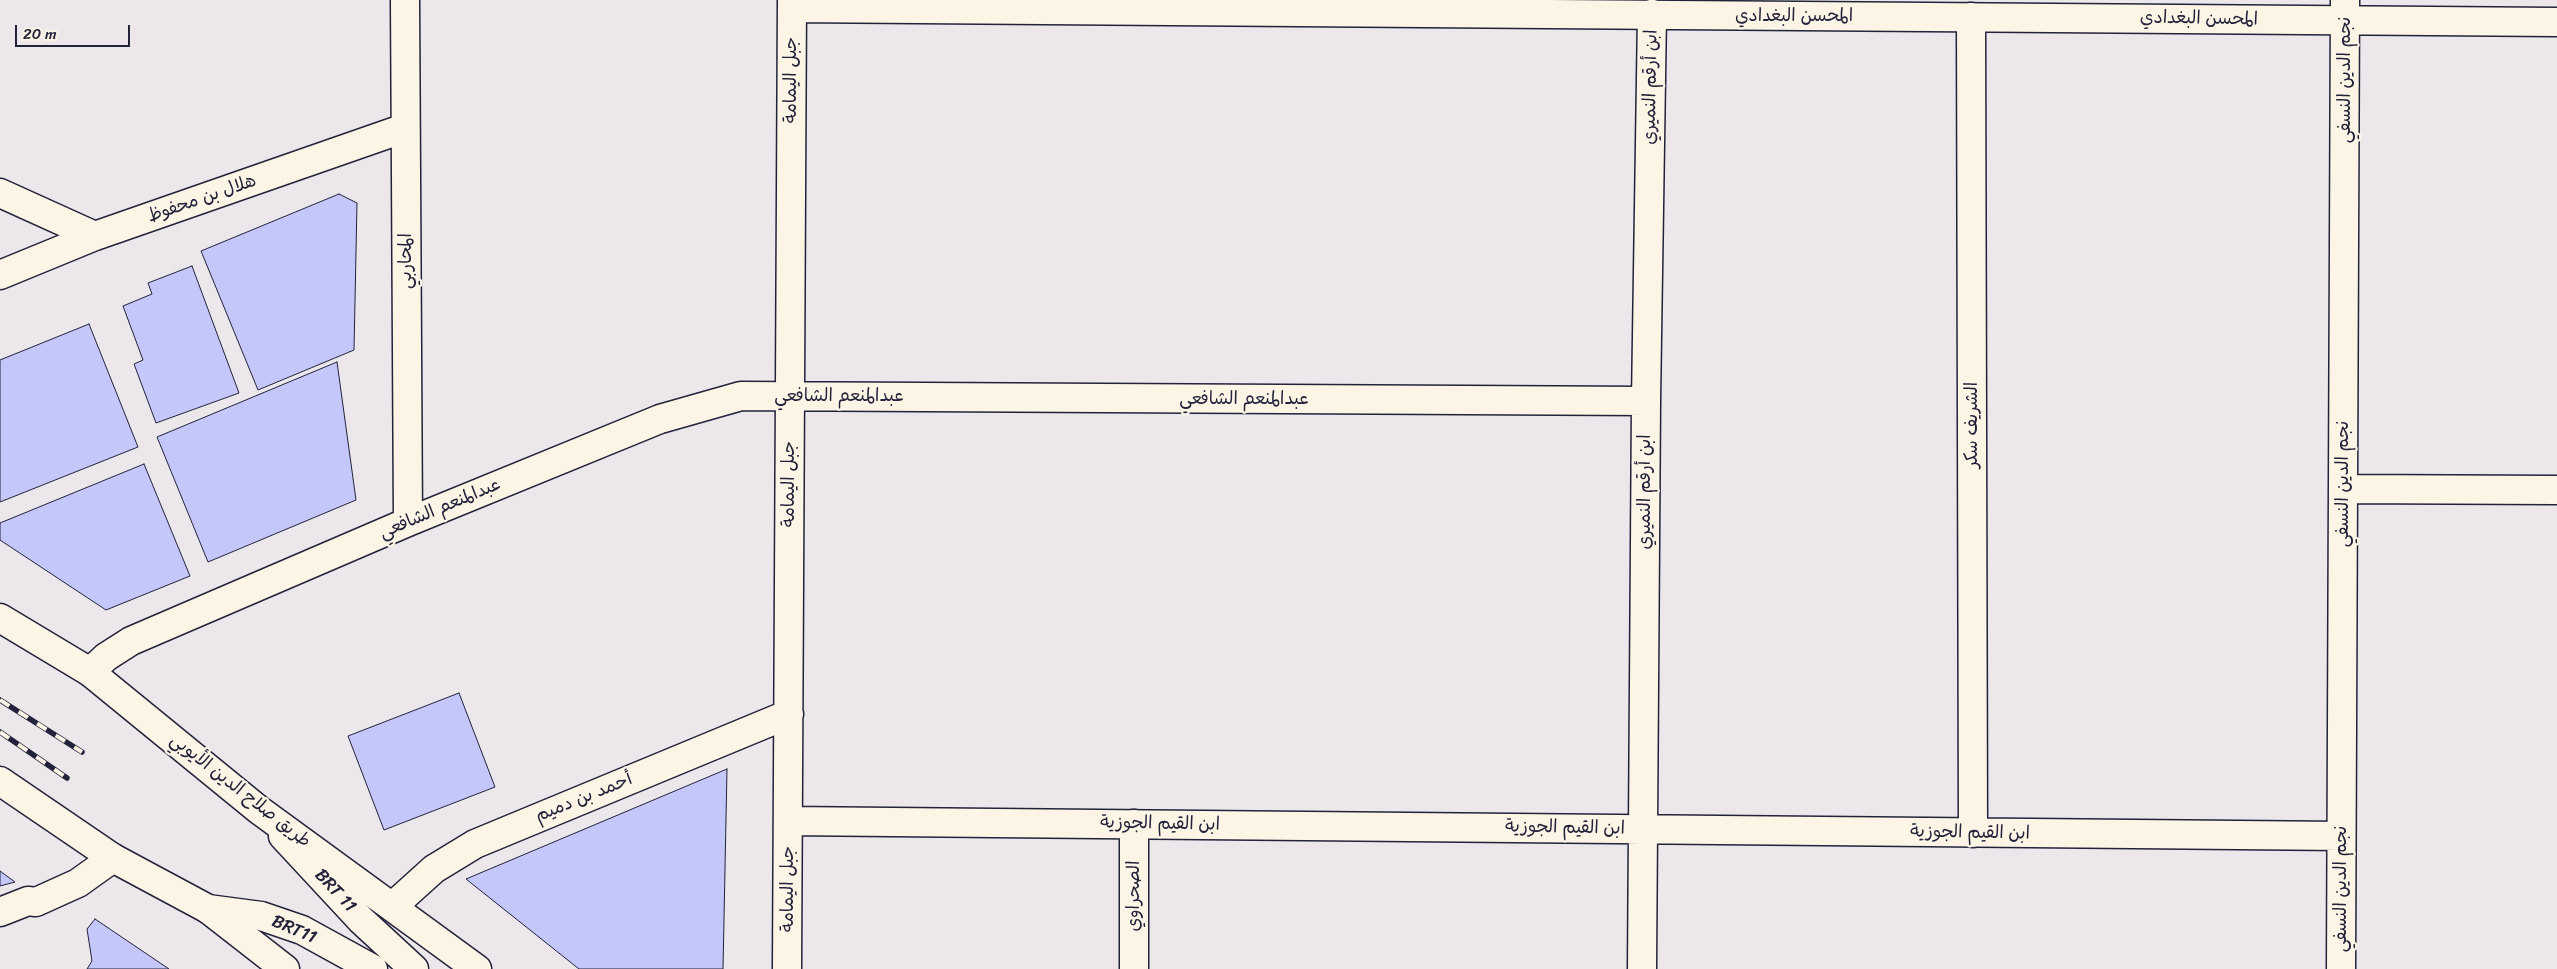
<!DOCTYPE html>
<html>
<head>
<meta charset="utf-8">
<style>
  body { margin:0 }
  #map { position:relative; width:2557px; height:969px; overflow:hidden; background:#ebe7eb; font-family:Sriracha,sans-serif }
  canvas { display:block }
  .scale { position:absolute; left:15px; top:25px; width:115px; height:22px; box-sizing:border-box; border:2px solid #22223b; border-top:0; padding-left:6px; font-size:15px; line-height:18px; white-space:nowrap; color:#22223b; -webkit-text-stroke:4px #fcf5e5; paint-order:stroke }
</style>
</head>
<body>
<div id="map">
<canvas width="2557" height="969"></canvas>
<div class="scale">20 m</div>
</div>
<script>
const context = document.querySelector('canvas').getContext('2d');
context.lineJoin = 'round';
function paint(path, color) {
  context.fillStyle = color;
  context.fill(path, 'evenodd');
}
function shape(rows) {
  const path = new Path2D();
  for (const r of rows) {
    path.moveTo(r[0], r[1]);
    for (let i = 2; i < r.length; i += 2) path.lineTo(r[i], r[i + 1]);
  }
  return path;
}
function strokePath(path, color, width, dash) {
  context.strokeStyle = color;
  context.lineWidth = width;
  context.lineCap = dash ? 'butt' : 'round';
  context.setLineDash(dash || []);
  context.stroke(path);
}
function write(font, color, halo, rows, align = 'center') {
  context.font = font + ' Sriracha,"Playpen Sans Arabic",sans-serif';
  context.lineWidth = 4.5;
  context.setLineDash([]);
  context.textBaseline = 'middle';
  context.strokeStyle = halo;
  context.fillStyle = color;
  for (const [text, x, y, turn = 0] of rows) {
    context.save();
    context.translate(x, y);
    context.rotate((+turn || 0) * Math.PI / 180);
    context.textAlign = isNaN(turn) ? turn : align;
    if (halo) context.strokeText(text, 0, 0);
    context.fillText(text, 0, 0);
    context.restore();
  }
}
const building = shape([
  [339,194,357,203,354,350,258,390,201,251,339,194],
  [192,266,239,393,156,423,134,364,143,360,123,306,152,294,148,283,192,266],
  [89,324,138,447,0,502,0,360,89,324],
  [337,362,356,500,208,562,157,437,337,362],
  [144,464,190,576,106,610,0,540,0,523,144,464],
  [459,693,495,787,384,830,348,736,459,693],
  [727,769,723,969,579,969,466,879,727,769],
  [0,871,15,882,0,886,0,871],
  [95,919,169,969,87,969,92,961,87,929,95,919]
]);
paint(building, '#c4c7f9');
strokePath(building, '#22223b', 1);
const street = shape([
  [405,0,408,522],
  [792,8,2557,22],
  [1971,17,1973,833],
  [0,193,95,236],
  [0,275,95,236,405,128],
  [2343,489,2557,490],
  [90,672,106,657,131,641,408,522,660,419,741,396,1646,401],
  [788,821,2341,836],
  [1134,824,1134,969],
  [393,906,434,869,475,844,789,714],
  [0,912,28,901,36,902,78,883,113,858],
  [787,969,792,0],
  [1642,969,1646,401,1652,14],
  [2341,969,2345,0]
]);
const secondary = shape([
  [283,836,361,920,414,969],
  [208,909,261,916,302,930,373,969]
]);
const primary = shape([
  [0,618,90,672,259,810,477,969],
  [0,781,113,858,208,909,285,969]
]);
strokePath(street, '#22223b', 31);
strokePath(secondary, '#22223b', 31);
strokePath(primary, '#22223b', 31);
strokePath(street, '#fcf5e5', 28);
strokePath(secondary, '#fcf5e5', 28);
strokePath(primary, '#fcf5e5', 28);
const rail = shape([
  [0,700,82,752],
  [0,732,67,778]
]);
strokePath(rail, '#22223b', 5.5);
strokePath(rail, '#fcf5e5', 4, [11]);
write('18px', '#22223b', '#fcf5e5', [
  ["المحسن البغدادي",1794,16],
  ["المحسن البغدادي",2199,19,1],
  ["جبل اليمامة",791,80,-90],
  ["نجم الدين النسفي",2345,80,-90],
  ["ابن أرقم النميري",1651,87,-89],
  ["هلال بن محفوظ",202,199,-19],
  ["المحاربي",406,261,-90],
  ["عبدالمنعم الشافعي",839,396],
  ["عبدالمنعم الشافعي",1244,399],
  ["الشريف سكر",1972,425,-90],
  ["جبل اليمامة",789,484,-90],
  ["نجم الدين النسفي",2343,484,-90],
  ["ابن أرقم النميري",1645,492,-90],
  ["عبدالمنعم الشافعي",440,509,-23],
  ["طريق صلاح الدين الأيوبي",240,791,38],
  ["أحمد بن دميم",584,798,-22],
  ["ابن القيم الجوزية",1160,824,1],
  ["ابن القيم الجوزية",1565,828,1],
  ["ابن القيم الجوزية",1970,833,1],
  ["جبل اليمامة",788,889,-90],
  ["نجم الدين النسفي",2341,889,-90],
  ["BRT 11",335,891,47],
  ["الصحراوي",1134,896,-90],
  ["BRT11",294,930,23]
]);
</script>
</body>
</html>
